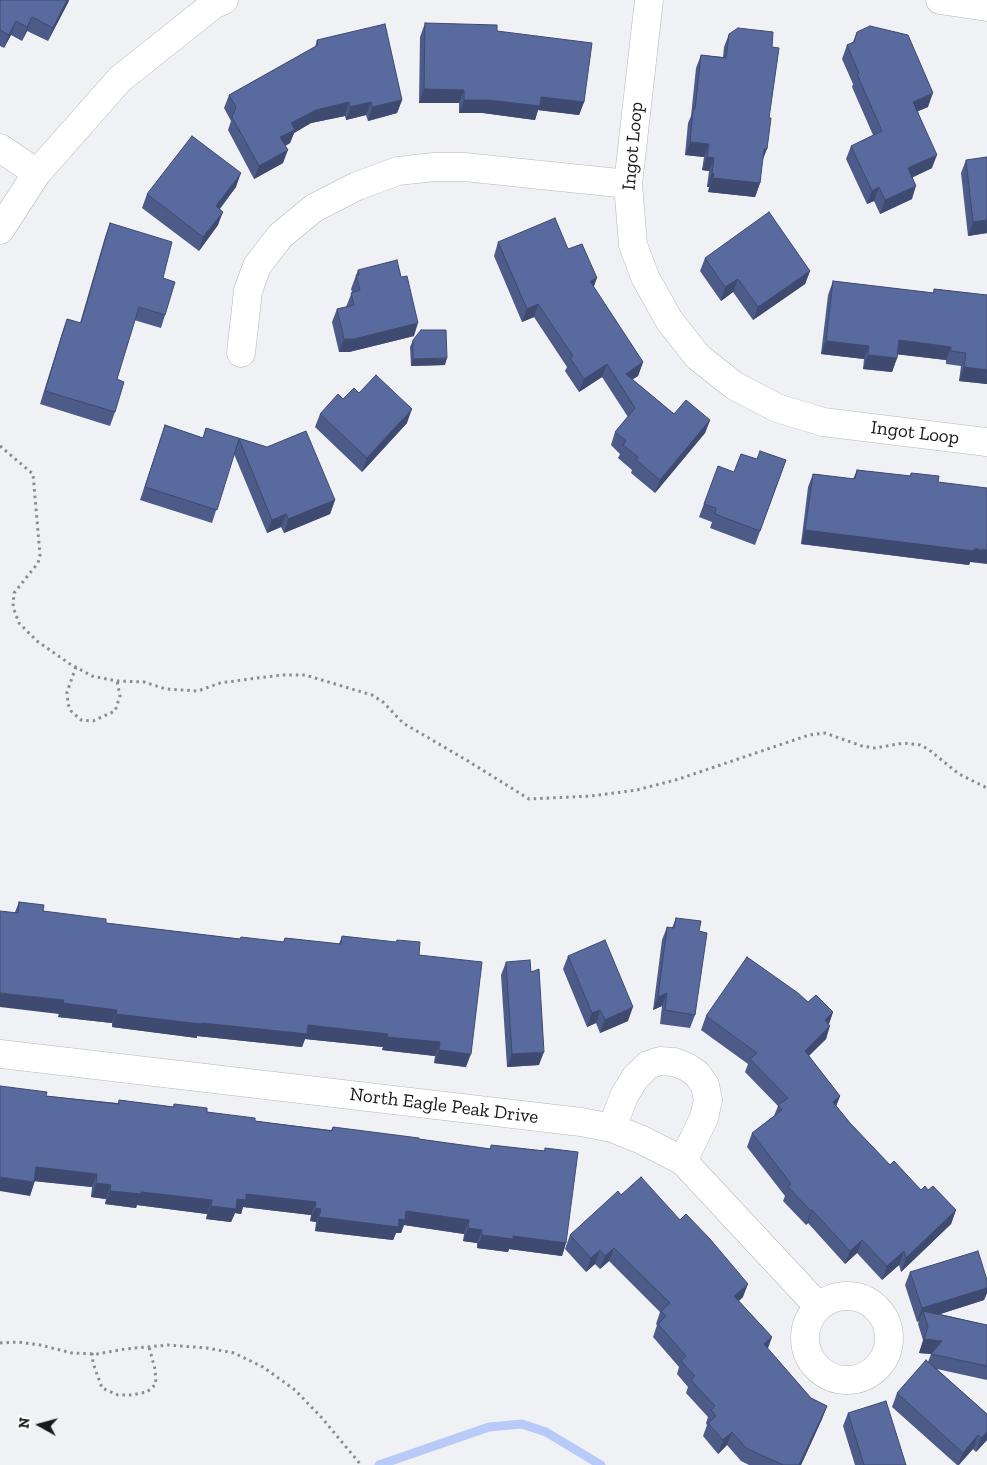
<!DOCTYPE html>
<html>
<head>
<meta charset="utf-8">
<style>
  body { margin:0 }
  #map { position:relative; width:987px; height:1465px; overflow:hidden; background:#f0f1f5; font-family:"Zilla Slab",serif }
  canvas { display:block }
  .north { position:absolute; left:15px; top:1400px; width:50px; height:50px; -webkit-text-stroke:4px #fff; paint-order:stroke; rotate:277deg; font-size:14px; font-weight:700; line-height:20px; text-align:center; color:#19191a }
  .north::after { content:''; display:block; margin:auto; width:18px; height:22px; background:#19191a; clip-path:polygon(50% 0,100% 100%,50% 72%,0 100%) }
</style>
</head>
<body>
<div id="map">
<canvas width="987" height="1465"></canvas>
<div class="north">N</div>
</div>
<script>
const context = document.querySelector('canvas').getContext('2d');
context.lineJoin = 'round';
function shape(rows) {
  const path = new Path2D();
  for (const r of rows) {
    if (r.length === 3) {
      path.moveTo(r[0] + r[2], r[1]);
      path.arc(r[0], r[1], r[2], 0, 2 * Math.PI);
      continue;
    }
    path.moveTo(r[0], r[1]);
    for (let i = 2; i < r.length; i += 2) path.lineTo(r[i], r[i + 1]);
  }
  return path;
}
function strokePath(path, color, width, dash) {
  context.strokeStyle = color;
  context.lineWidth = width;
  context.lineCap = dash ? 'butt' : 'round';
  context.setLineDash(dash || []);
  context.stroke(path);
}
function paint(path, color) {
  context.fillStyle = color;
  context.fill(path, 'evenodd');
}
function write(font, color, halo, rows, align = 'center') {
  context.font = font + ' "Zilla Slab",serif';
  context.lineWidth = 4;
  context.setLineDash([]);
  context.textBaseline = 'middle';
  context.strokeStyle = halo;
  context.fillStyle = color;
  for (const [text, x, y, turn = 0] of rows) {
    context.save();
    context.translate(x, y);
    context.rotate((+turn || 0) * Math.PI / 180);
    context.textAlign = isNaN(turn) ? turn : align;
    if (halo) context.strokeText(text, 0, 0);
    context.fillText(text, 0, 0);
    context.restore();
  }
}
strokePath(shape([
  [379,1465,489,1427,522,1424,546,1432,601,1465]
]), '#b8caf8', 9);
const minor = shape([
  [649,0,628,184,633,245,645,277,669,320,698,357,735,386,777,408,823,422,987,442],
  [940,0,987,7],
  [0,148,37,173],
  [0,230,37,173,120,79,213,5,224,0],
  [241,353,248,291,257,266,280,236,314,208,357,186,398,171,434,167,464,167,628,184],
  [0,1054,581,1122,612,1128,642,1140,683,1161,818,1306],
  [612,1128,624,1096,635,1078,648,1065,660,1061,674,1062,687,1067,697,1074,705,1085,708,1100,704,1118,683,1161],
  [847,1338,42]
]);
strokePath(minor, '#b5b6ba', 29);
strokePath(shape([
  [0,446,33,474,40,555,38,563,14,593,13,607,19,623,37,641,70,664,92,676,117,681,144,682,166,689,198,691,220,683,257,678,282,675,305,675,372,695,383,702,403,723,468,761,529,799,591,796,637,790,679,779,809,735,825,733,862,746,875,748,904,743,920,745,928,749,959,774,987,788],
  [76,667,67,692,68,704,71,711,81,720,93,721,115,711,120,696,117,681],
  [0,1343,18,1342,40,1345,72,1353,97,1354,125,1349,168,1345,207,1348,234,1353,263,1367,295,1390,322,1418,361,1465],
  [92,1353,93,1363,102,1388,118,1395,132,1395,147,1392,156,1384,155,1369,149,1347]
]), '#8c8c8f', 3, [2.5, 4]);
strokePath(minor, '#fff', 28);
paint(shape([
  [0,0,69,0,48,41,27,31,22,41,11,35,4,48,0,46],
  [425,23,497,31,584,102,579,115,538,110,535,120,483,113,459,113,459,103,419,103,420,37],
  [857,32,928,107,918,111,932,168,913,177,912,199,880,214,874,201,867,204,846,159,851,146,873,135,852,87,853,84,842,59,847,45,853,42],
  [729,34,772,47,762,161,760,183,755,197,708,192,709,187,707,187,709,171,702,170,704,157,685,155,688,123,691,116,696,68,701,55,723,57,724,47],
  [317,40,402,100,397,113,368,121,366,115,346,120,345,116,311,123,294,133,290,143,285,146,283,163,254,179,228,130,231,121,224,108,229,95,315,47],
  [966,160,987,233,968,236,961,173],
  [236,187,220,209,218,225,199,251,142,208,147,194],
  [110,223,163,278,165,315,161,328,134,320,117,379,115,412,110,426,40,404,62,333,67,319,80,323,105,237],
  [498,242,568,249,643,362,638,376,632,379,674,414,710,420,705,433,655,493,631,473,632,470,618,458,620,454,611,445,615,432,628,417,602,377,579,392,565,371,567,367,534,317,522,322,494,256],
  [705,258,810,271,805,284,753,320,733,292,721,301,700,271],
  [358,270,414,336,349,352,339,352,332,322,337,309,346,307,352,292,351,289],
  [833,281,933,293,934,289,987,295,987,384,959,381,961,366,946,364,946,360,897,354,897,358,892,372,863,369,864,359,821,354,828,295],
  [413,340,445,365,411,366,410,347],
  [359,393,407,423,362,472,315,427,320,414],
  [165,425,203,438,206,428,267,447,335,500,330,514,284,533,281,527,267,533,234,454,212,523,140,500],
  [757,459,786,460,755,545,710,528,712,522,699,517,718,466,734,472],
  [857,470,910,476,911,473,938,482,970,562,969,565,801,544,808,487,813,474,853,479],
  [19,902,43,911,106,923,240,939,283,942,285,938,339,944,342,936,419,955,466,1067,434,1063,435,1056,382,1050,383,1047,305,1039,302,1047,197,1036,197,1038,112,1027,112,1023,58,1017,59,1014,15,912],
  [676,918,699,931,695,1015,690,1028,660,1024,662,1006,653,1010,662,940,667,927,672,928],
  [568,956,628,1021,600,1033,596,1023,587,1027,563,969],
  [506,962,539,1065,507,1067,501,975],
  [808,1002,833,1012,829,1024,826,1039,809,1056,840,1096,836,1106,850,1123,890,1165,921,1190,928,1190,956,1210,951,1224,901,1272,899,1265,882,1280,857,1253,845,1264,808,1223,806,1225,783,1201,785,1196,747,1147,752,1133,774,1116,778,1106,745,1072,748,1064,701,1030,706,1016],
  [46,1096,118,1103,119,1100,173,1107,174,1104,207,1112,255,1121,331,1130,333,1127,490,1149,491,1145,544,1151,545,1148,566,1243,562,1256,509,1249,508,1252,477,1248,477,1243,463,1241,464,1234,404,1225,401,1233,396,1233,393,1240,315,1231,316,1222,310,1221,311,1215,243,1207,241,1214,235,1213,231,1222,206,1219,207,1214,137,1205,136,1208,105,1204,106,1199,91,1197,92,1187,35,1181,30,1196],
  [621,1195,743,1297,739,1301,772,1337,767,1348,811,1398,827,1406,822,1419,801,1465,749,1465,741,1461,727,1445,718,1454,703,1436,707,1425,706,1423,708,1417,686,1393,688,1387,677,1374,679,1367,653,1337,657,1325,656,1324,660,1312,609,1261,600,1269,595,1264,586,1272,565,1249,570,1235],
  [910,1272,987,1280,987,1293,984,1300,940,1314,987,1325,987,1380,937,1369,987,1414,987,1440,976,1452,973,1449,959,1465,957,1465,892,1407,897,1393,928,1362,931,1354,919,1353,923,1340,918,1324,919,1321,917,1322,905,1285],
  [848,1413,906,1465,855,1465,843,1426]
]), '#4c5b88');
paint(shape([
  [67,0,69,0,68,3,48,41,53,28],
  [32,17,27,31,22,41,27,27],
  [16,21,11,35,4,48,9,35],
  [424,89,464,90,459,103,419,103],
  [933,93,928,107,909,115,913,102],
  [541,97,584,102,579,115,538,110,535,120,483,113,459,113,464,100],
  [402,100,397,113,368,121,372,107],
  [349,102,345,116,311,123,294,133,290,143,276,151,280,137,291,123,316,110],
  [371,102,366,115,346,120,350,107],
  [690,142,709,144,704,157,685,155],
  [764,149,767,149,762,162],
  [288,150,283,163,254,179,259,166],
  [937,155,932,168,903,182,908,168],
  [707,157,714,158,709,171,702,170],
  [241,173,236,187,211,219,216,206],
  [712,173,714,174,709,187,707,187],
  [713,178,760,183,755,197,708,192],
  [916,186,912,199,880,214,885,200],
  [879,187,874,201,867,204,872,191],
  [223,212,218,225,199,251,203,237],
  [987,220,987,233,968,236,973,222],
  [810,271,805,284,753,320,758,307],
  [597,278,592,292,590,281],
  [738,279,733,292,721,301,725,287],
  [538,304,534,317,522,322,527,309],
  [418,323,414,336,349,352,339,352,344,339],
  [899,340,951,347,946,360,894,354],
  [826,341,869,346,864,359,821,354],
  [868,355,897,358,892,372,863,369],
  [447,358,445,365,411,366,413,359],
  [643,362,638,376,621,387,626,374],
  [607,364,602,377,579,392,584,379],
  [964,367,987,370,987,384,959,381],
  [412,409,407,423,362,472,367,458],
  [710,420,705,433,655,493,660,480],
  [335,500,330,514,284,533,288,519],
  [286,514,281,527,267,533,272,520],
  [805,530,987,550,987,564,970,562,969,565,801,544],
  [0,993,64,1000,59,1014,0,1007],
  [667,993,662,1006,653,1010,658,997],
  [63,1003,117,1010,112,1023,58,1017],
  [633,1007,628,1021,600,1033,605,1020],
  [600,1010,596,1023,587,1027,592,1013],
  [833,1012,828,1026,825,1020],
  [116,1014,202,1023,308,1025,388,1034,383,1047,305,1039,302,1047,197,1036,197,1038,112,1027],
  [830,1026,826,1039,800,1064,805,1051],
  [387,1037,440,1042,435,1056,382,1050],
  [439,1050,471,1054,466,1067,434,1063],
  [544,1052,539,1065,507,1067,512,1054],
  [840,1096,835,1109,833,1102],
  [36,1167,97,1174,92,1187,32,1181],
  [0,1177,34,1182,30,1196,0,1191],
  [96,1183,111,1185,106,1199,91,1197],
  [110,1191,141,1192,212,1200,207,1214,137,1205,136,1208,105,1204],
  [246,1194,316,1202,311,1215,243,1207,241,1214,235,1213,231,1222,206,1219,211,1206,237,1199],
  [315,1208,321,1209,316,1222,310,1221],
  [812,1210,808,1223,806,1225,811,1211],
  [956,1210,951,1224,901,1272,906,1258],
  [406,1211,469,1220,464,1234,404,1225,401,1233,396,1233,393,1240,315,1231,319,1217,399,1219],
  [468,1228,482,1230,477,1243,463,1241],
  [482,1235,513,1236,566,1243,562,1256,509,1249,508,1252,477,1248],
  [862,1240,857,1253,845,1264,850,1251],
  [614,1248,609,1261,600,1269,605,1256],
  [600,1250,595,1264,586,1272,591,1258],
  [904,1251,899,1265,882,1280,887,1266],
  [748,1284,743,1297,729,1309,734,1296],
  [987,1288,987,1293,984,1300,925,1319,923,1311,919,1321,917,1322,922,1308],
  [772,1337,767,1351,764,1344],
  [924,1339,942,1341,931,1354,919,1353],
  [827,1406,822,1419,801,1465,799,1465],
  [732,1432,727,1445,718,1454,723,1440],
  [987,1432,987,1440,976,1452,981,1438],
  [978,1435,973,1449,958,1465,963,1453]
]), '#3e4a6f');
const building = shape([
  [0,0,67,0,53,28,32,17,27,27,16,21,9,35,0,30,0,0],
  [425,23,497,25,497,31,592,43,584,102,541,97,540,106,488,100,464,100,464,90,424,89,425,23],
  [385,24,402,100,372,107,371,102,350,107,349,102,316,110,291,123,295,130,280,137,288,150,259,166,232,117,236,107,229,95,318,45,317,40,385,24],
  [870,26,908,35,933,93,913,102,937,155,908,168,916,186,885,200,879,187,872,191,851,146,882,131,857,74,859,73,847,45,854,42,857,32,870,26],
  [738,28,773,32,772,47,779,48,769,118,771,118,767,149,764,149,760,183,713,178,714,174,712,173,714,158,707,157,709,144,690,142,693,109,695,109,701,55,726,58,729,34,738,28],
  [192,136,241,173,216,206,223,212,203,237,147,194,192,136],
  [987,157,987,220,973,222,966,160,987,157],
  [769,212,810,271,758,307,738,279,725,287,705,258,769,212],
  [555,218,568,249,582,244,597,278,590,281,643,362,626,374,674,414,686,400,710,420,660,480,636,460,638,457,623,445,626,441,615,432,635,408,607,364,584,379,570,358,573,356,538,304,527,309,498,242,555,218],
  [110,223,172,242,163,278,175,282,165,315,139,307,117,379,124,382,115,412,45,391,67,319,81,323,110,223],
  [397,260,401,277,407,276,418,323,354,339,344,339,337,309,354,305,351,293,360,290,356,275,359,275,358,270,397,260],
  [833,281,934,293,934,289,987,295,987,370,964,367,966,353,951,351,951,347,899,340,897,358,868,355,869,346,826,341,833,281],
  [421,330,446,330,447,358,413,359,413,340,421,330],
  [376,375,412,409,367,458,320,414,338,394,343,399,354,388,359,393,376,375],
  [165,425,203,438,206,428,267,447,306,431,335,500,288,519,286,514,272,520,239,439,217,510,145,487,165,425],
  [760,451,786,460,760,531,715,514,716,508,704,504,718,466,734,472,741,454,757,459,760,451],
  [857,470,911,476,911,473,939,476,938,482,987,488,987,550,974,548,974,551,805,530,813,474,855,479,857,470],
  [19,902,44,905,43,911,106,919,106,923,240,939,241,937,284,942,285,938,341,944,342,936,396,942,397,940,420,942,419,955,482,962,471,1054,439,1050,440,1042,387,1037,388,1034,308,1025,307,1034,202,1023,201,1024,116,1014,117,1010,63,1003,64,1000,0,993,0,911,18,913,19,902],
  [676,918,701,921,699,931,707,933,695,1015,665,1010,667,993,658,997,667,927,674,928,676,918],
  [605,940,633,1007,605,1020,600,1010,592,1013,568,956,605,940],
  [747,957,798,993,808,1002,816,995,833,1012,825,1020,830,1026,805,1051,840,1096,833,1102,850,1123,890,1165,894,1161,921,1190,925,1186,928,1190,933,1186,956,1210,906,1258,904,1251,887,1266,862,1240,850,1251,812,1210,811,1211,788,1187,791,1184,752,1133,782,1110,778,1105,788,1098,750,1059,757,1053,706,1016,747,957],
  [530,960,531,972,539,969,544,1052,512,1054,506,962,530,960],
  [0,1086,47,1092,46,1096,119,1104,119,1100,174,1107,174,1104,207,1108,207,1112,255,1118,255,1121,332,1131,333,1127,419,1138,419,1139,491,1149,491,1145,545,1151,545,1148,578,1152,566,1243,513,1236,513,1239,482,1235,482,1230,468,1228,469,1220,406,1211,405,1220,399,1219,398,1227,319,1217,321,1209,315,1208,316,1202,246,1194,246,1200,237,1199,236,1209,211,1206,212,1200,141,1192,141,1194,110,1191,111,1185,96,1183,97,1174,36,1167,34,1182,0,1177,0,1086],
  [641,1177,680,1220,686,1214,710,1239,748,1284,734,1296,772,1337,764,1344,811,1398,827,1406,799,1465,783,1465,746,1448,732,1432,723,1440,708,1423,716,1416,711,1410,715,1406,691,1380,695,1376,681,1361,686,1356,658,1324,666,1316,661,1311,670,1303,614,1248,605,1256,600,1250,591,1258,570,1235,618,1191,621,1195,641,1177],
  [978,1251,987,1280,987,1288,922,1308,910,1272,978,1251],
  [923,1311,987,1325,987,1366,931,1354,942,1341,924,1339,928,1327,923,1311],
  [926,1360,987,1414,987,1432,981,1438,978,1435,963,1453,897,1393,926,1360],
  [886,1401,906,1465,864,1465,848,1413,886,1401]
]);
paint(building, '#586a9e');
strokePath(building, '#3e4a6f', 1);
write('19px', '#19191a', '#fff', [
  ["Ingot Loop",633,146,-85],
  ["Ingot Loop",915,433,7],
  ["North Eagle Peak Drive",444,1106,7]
]);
</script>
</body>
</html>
